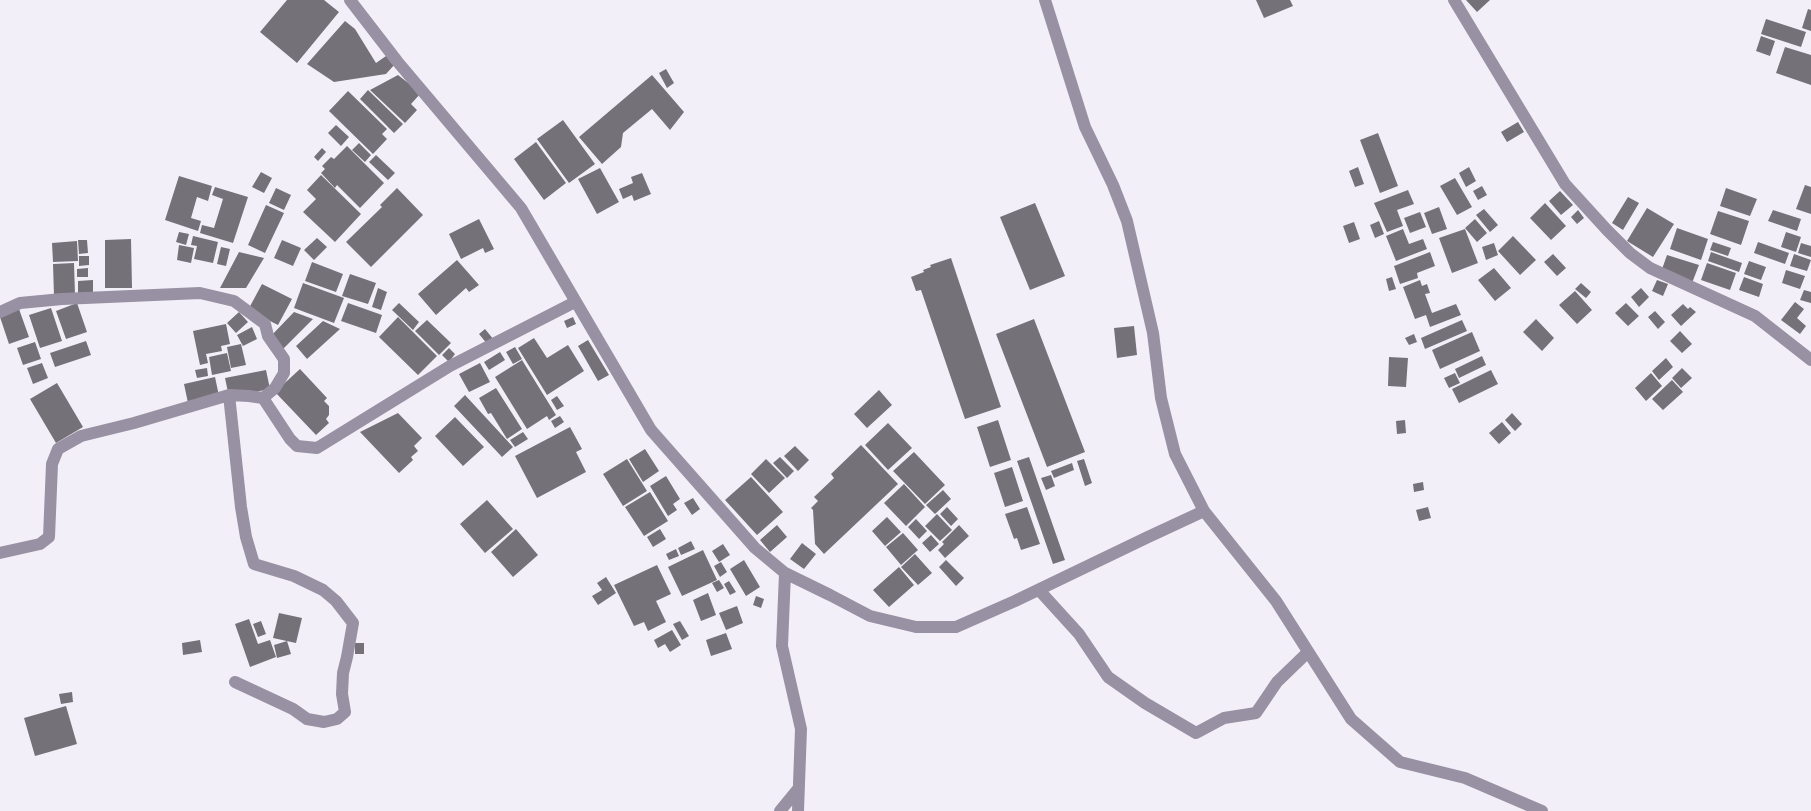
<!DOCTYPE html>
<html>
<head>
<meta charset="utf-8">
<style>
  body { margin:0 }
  canvas { display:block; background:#f2eff8 }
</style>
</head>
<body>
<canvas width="1811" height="811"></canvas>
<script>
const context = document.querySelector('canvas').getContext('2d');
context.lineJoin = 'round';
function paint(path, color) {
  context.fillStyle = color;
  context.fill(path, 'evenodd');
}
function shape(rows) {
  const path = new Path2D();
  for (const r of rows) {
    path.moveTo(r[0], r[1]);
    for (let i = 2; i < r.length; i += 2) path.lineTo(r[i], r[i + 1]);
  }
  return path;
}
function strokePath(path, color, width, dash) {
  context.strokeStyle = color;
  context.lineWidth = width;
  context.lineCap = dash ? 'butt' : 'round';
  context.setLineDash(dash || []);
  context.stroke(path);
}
paint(shape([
  [287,0,324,0,339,12,297,63,260,32],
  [1256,0,1290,0,1293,6,1264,18],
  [1466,0,1490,0,1477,12],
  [1808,9,1811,10,1811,31,1802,28],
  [1766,19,1806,32,1801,47,1761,34],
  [345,21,355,29,376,63,386,56,395,64,386,74,334,82,307,64],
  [1761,36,1775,41,1770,56,1756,51],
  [1785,47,1811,55,1811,85,1776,73],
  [666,69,674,83,667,88,659,73],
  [398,75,421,93,411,104,417,110,405,123,370,90],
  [652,75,684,112,670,130,652,109,623,133,621,147,602,164,579,137],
  [368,90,403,124,394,133,360,99],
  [348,91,387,129,382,134,387,139,373,154,329,111],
  [563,120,595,164,569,183,537,139],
  [1518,122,1524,132,1507,142,1501,132],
  [336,125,349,137,341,146,328,133],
  [1378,133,1398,186,1380,193,1360,140],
  [536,142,566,183,544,200,514,159],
  [359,143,371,155,365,162,352,150],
  [347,146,384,183,360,208,337,185,335,188,321,173,325,169,322,166,331,157,334,159],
  [322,148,326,152,318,161,314,157],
  [376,155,395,173,388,180,369,162],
  [1358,167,1364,184,1355,187,1349,171],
  [1469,167,1476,181,1466,187,1459,173],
  [600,168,619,202,597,214,578,179],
  [261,172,272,178,264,193,252,187],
  [642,173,651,194,634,201,632,195,623,199,619,189,633,183,631,177],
  [321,175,361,214,335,242,303,212,316,199,307,190],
  [179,176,212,186,208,201,197,197,191,218,201,221,198,231,165,220],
  [1455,178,1472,207,1457,215,1440,186],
  [1805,185,1811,187,1811,214,1796,209],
  [1482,186,1487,195,1478,200,1473,191],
  [215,187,248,197,233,243,200,233,202,225,214,228,223,199,212,195],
  [276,188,291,195,284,210,269,203],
  [397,188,423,215,371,267,346,242,382,207,380,205],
  [1726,188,1757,199,1750,216,1720,206],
  [1408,190,1414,204,1397,210,1403,226,1387,232,1374,203],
  [1560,191,1573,205,1561,215,1549,201],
  [1628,197,1639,203,1623,230,1612,223],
  [1035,203,1065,276,1030,290,1000,217],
  [1545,203,1566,226,1551,240,1530,218],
  [266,205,284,213,265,253,248,245],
  [1439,207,1447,229,1432,234,1424,213],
  [1647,208,1674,224,1653,257,1627,241],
  [1484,209,1498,225,1490,232,1476,215],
  [1578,210,1584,218,1577,224,1571,217],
  [1773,210,1801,219,1797,231,1768,221],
  [1718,211,1749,221,1741,245,1710,234],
  [1420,212,1426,227,1410,233,1404,218],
  [479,219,494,249,485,253,483,248,461,259,449,234],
  [1475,219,1487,233,1477,242,1465,228],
  [1379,221,1384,234,1375,238,1370,225],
  [1354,222,1360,239,1349,243,1343,226],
  [1677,228,1708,239,1701,260,1670,249],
  [1403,229,1409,244,1423,239,1427,249,1396,261,1386,236],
  [1465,229,1478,263,1452,273,1439,238],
  [179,232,189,234,186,245,176,242],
  [1786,232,1801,237,1796,252,1781,247],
  [193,236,218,242,213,263,194,259,197,246,191,245],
  [1513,236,1536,260,1520,275,1498,251],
  [317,238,327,247,314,260,304,250],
  [131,239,132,288,105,288,105,240],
  [78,240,87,240,88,253,79,254],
  [282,240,301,248,293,266,274,258],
  [77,241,78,261,53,262,52,243],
  [1713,242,1731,248,1728,256,1710,250],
  [1758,242,1789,253,1785,264,1754,253],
  [1494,243,1498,255,1486,260,1482,247],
  [1801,243,1811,246,1811,257,1798,253],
  [179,245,194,248,191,263,177,260],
  [221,247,230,249,226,266,217,264],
  [239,252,264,258,246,288,220,288],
  [1430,252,1435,266,1417,273,1418,278,1400,284,1394,266],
  [1711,252,1742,263,1739,272,1708,261],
  [1553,254,1566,268,1557,276,1544,262],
  [1794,254,1811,260,1807,271,1790,266],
  [1667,255,1699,265,1692,283,1661,272],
  [79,256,89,256,89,265,79,266],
  [951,258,1001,407,965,419,921,290,916,291,911,277,924,272,923,270,931,267,930,265],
  [457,260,479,285,469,292,466,288,436,315,418,294],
  [1749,261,1766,267,1761,280,1744,274],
  [312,262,343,274,336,292,305,281],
  [74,263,75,295,54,296,53,264],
  [1707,263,1736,273,1730,290,1701,280],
  [88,268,88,277,77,277,77,269],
  [1494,268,1511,288,1495,301,1478,280],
  [1786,270,1805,276,1800,289,1782,283],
  [350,274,376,283,368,304,342,296],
  [1392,277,1396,289,1389,291,1386,279],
  [1744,277,1763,284,1759,297,1739,290],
  [93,280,93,293,78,294,78,281],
  [1420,280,1422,286,1427,284,1430,293,1425,294,1432,313,1456,304,1461,315,1430,327,1426,315,1415,319,1403,287],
  [1657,280,1668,284,1663,296,1652,291],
  [303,283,344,298,334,323,294,308],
  [1581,283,1591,292,1586,298,1575,289],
  [262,284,292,299,278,325,248,310],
  [378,288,387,292,381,310,372,307],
  [1641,288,1649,297,1639,307,1631,297],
  [1804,290,1811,292,1811,303,1800,300],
  [1575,291,1592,310,1577,324,1559,305],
  [1795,302,1804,309,1797,318,1806,326,1800,334,1781,320],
  [77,303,87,332,66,339,56,311],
  [348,303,382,315,376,333,341,321],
  [399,303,419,322,413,330,392,310],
  [1626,303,1639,316,1628,326,1615,313],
  [1683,304,1688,309,1690,307,1696,312,1681,326,1671,315],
  [51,308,62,341,40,348,29,315],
  [19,309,29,337,9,344,0,317],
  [1655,311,1665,322,1658,329,1648,317],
  [239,312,248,322,236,333,227,323],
  [294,312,313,319,283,349,270,337],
  [398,317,437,356,418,375,379,337],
  [573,317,576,324,567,328,564,321],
  [1034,319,1085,452,1047,467,996,334],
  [1536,319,1554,338,1542,351,1523,332],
  [427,320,451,343,439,355,415,331],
  [1462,320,1467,331,1425,349,1421,338],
  [323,321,340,329,307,359,296,346],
  [226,324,230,344,221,346,222,351,206,354,208,363,200,365,193,331],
  [1134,326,1137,355,1117,358,1114,328],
  [252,327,257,339,243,346,237,335],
  [485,329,494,340,488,345,479,334],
  [1680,331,1692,344,1682,353,1670,341],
  [1472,332,1480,351,1440,369,1432,350],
  [1414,334,1417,342,1409,345,1405,338],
  [534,338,547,358,568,345,584,371,547,395,518,348],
  [588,340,609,375,598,381,578,346],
  [86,341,91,355,55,367,50,353],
  [35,342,41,359,23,365,17,348],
  [241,344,246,365,231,368,227,347],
  [515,347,522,359,513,364,506,352],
  [449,348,455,354,449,362,442,355],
  [500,352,505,360,489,370,484,362],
  [227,353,231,371,212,375,209,357],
  [1482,356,1486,365,1459,378,1455,369],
  [1389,357,1408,358,1406,387,1388,386],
  [1666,358,1673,367,1659,380,1652,371],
  [522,360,556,415,549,420,547,416,527,429,495,377],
  [42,363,48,378,33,384,27,368],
  [480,363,490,382,469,392,459,374],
  [207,368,208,376,197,378,195,370],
  [1682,368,1692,378,1681,388,1672,378],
  [300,369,327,398,324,401,329,406,329,415,326,419,329,423,316,435,275,392],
  [266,370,270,389,229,397,225,378],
  [1491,370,1498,384,1459,403,1452,389],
  [1455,373,1460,383,1449,388,1444,378],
  [1651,373,1662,386,1646,401,1635,388],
  [215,377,219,396,188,403,184,384],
  [1672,380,1683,392,1663,410,1652,399],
  [57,383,83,427,56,443,30,399],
  [496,388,522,429,507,439,491,413,488,414,479,398],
  [879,390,892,405,867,428,854,414],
  [465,395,513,447,502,457,454,406],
  [557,396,564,406,557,410,551,400],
  [398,413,422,438,414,446,418,451,411,457,413,460,399,473,360,432],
  [1512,413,1522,424,1515,431,1505,420],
  [560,416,564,422,555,428,551,421],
  [455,417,484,447,463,466,435,436],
  [998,420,1011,460,990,467,977,427],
  [1405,420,1406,433,1397,434,1396,421],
  [1502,422,1511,433,1499,444,1489,433],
  [888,423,912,448,888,470,865,445],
  [570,427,582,449,576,452,586,472,537,498,515,456],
  [523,432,528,439,515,447,510,440],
  [861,445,898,484,824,554,815,544,813,510,811,508,818,501,814,497,834,478,831,474],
  [795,446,809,460,798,471,784,456],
  [645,449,659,471,643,482,629,459],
  [914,452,945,485,925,504,893,471],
  [780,457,794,471,787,478,773,463],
  [1029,457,1065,560,1053,564,1017,461],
  [627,459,647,491,623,506,603,474],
  [766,459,785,478,769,493,751,474],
  [1084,459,1092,483,1085,486,1077,461],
  [1072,463,1074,470,1054,478,1051,471],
  [1012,467,1023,501,1005,507,994,473],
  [1051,475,1055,486,1046,490,1041,478],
  [666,476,680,499,673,504,677,510,668,516,650,486],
  [751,477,783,512,757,535,725,500],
  [1423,482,1424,490,1414,492,1413,484],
  [904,484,925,507,906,526,884,503],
  [943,490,951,499,935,514,926,505],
  [650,492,668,521,644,536,625,507],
  [693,498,700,509,692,515,684,503],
  [487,500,513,529,485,553,460,524],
  [947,507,958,519,951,526,940,514],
  [1027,507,1040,544,1021,550,1017,538,1014,539,1005,514],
  [1428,507,1431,518,1419,521,1416,510],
  [937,514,952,530,940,541,925,526],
  [887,517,901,532,885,546,872,531],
  [916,519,927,531,919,539,908,527],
  [777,525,787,537,770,552,760,540],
  [959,525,969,536,945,558,938,550,944,544,942,542],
  [516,529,538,555,513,577,491,552],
  [660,529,666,539,653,547,647,537],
  [903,533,918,550,901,565,886,547],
  [931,535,939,544,930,552,922,543],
  [691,541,695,549,681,555,678,548],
  [802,543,816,554,804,569,790,559],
  [723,544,730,555,719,562,712,551],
  [676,549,679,556,669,560,666,554],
  [703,550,717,580,682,596,668,567],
  [915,554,932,573,918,585,901,567],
  [744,560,760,587,746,596,730,569],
  [946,560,964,578,956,586,939,567],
  [721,562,727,572,720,577,714,566],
  [657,565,671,594,656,601,666,622,648,631,644,622,634,626,614,585],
  [899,567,914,585,889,607,873,590],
  [606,577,616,593,598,605,592,596,602,590,597,583],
  [719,580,724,588,717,592,712,583],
  [729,581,736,592,730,595,724,584],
  [708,593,716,615,701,621,693,600],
  [756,596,764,599,761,608,753,605],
  [737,606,743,623,726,630,719,613],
  [279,613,302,618,296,643,273,638],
  [249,619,258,644,270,640,276,657,250,667,235,624],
  [261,621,266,634,258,637,253,624],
  [680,621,689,636,682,640,673,624],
  [672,630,681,645,670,652,665,644,658,648,654,640],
  [726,633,732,649,711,656,706,640],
  [200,640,202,652,183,655,182,643],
  [287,641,291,654,277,658,274,645],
  [355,643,364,643,364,654,355,654],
  [72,692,73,702,61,704,59,694],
  [66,706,77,744,35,756,24,718]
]), '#747179');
strokePath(shape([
  [350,0,397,61,521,208,651,430,755,548,785,573,830,595,870,616,916,627,956,627,1015,601,1148,537,1204,511],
  [1045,0,1085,127,1113,185,1127,221,1153,333,1161,398,1175,454,1204,511,1276,601,1351,719,1400,762,1465,778,1542,811],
  [1454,0,1565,184,1607,230,1630,253,1650,268,1755,316,1811,360],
  [0,312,20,303,62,299,200,293,234,301,265,324,268,336,284,359,284,373,275,388,263,398],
  [229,395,241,507,246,537,254,564,294,576,323,590,336,601,353,623,347,657,343,673,342,694,345,712,337,719,324,722,307,719,293,709,235,682],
  [0,553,40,544,49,537,52,464,58,449,81,436,134,423,229,395,249,396,263,398,290,439,297,446,317,448,450,366,575,302],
  [785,573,782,646,801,729,798,811],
  [1039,590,1079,634,1108,677,1145,703,1196,733,1224,718,1256,713,1277,682,1308,652],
  [780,811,798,789]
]), '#9891a3', 12);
</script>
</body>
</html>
